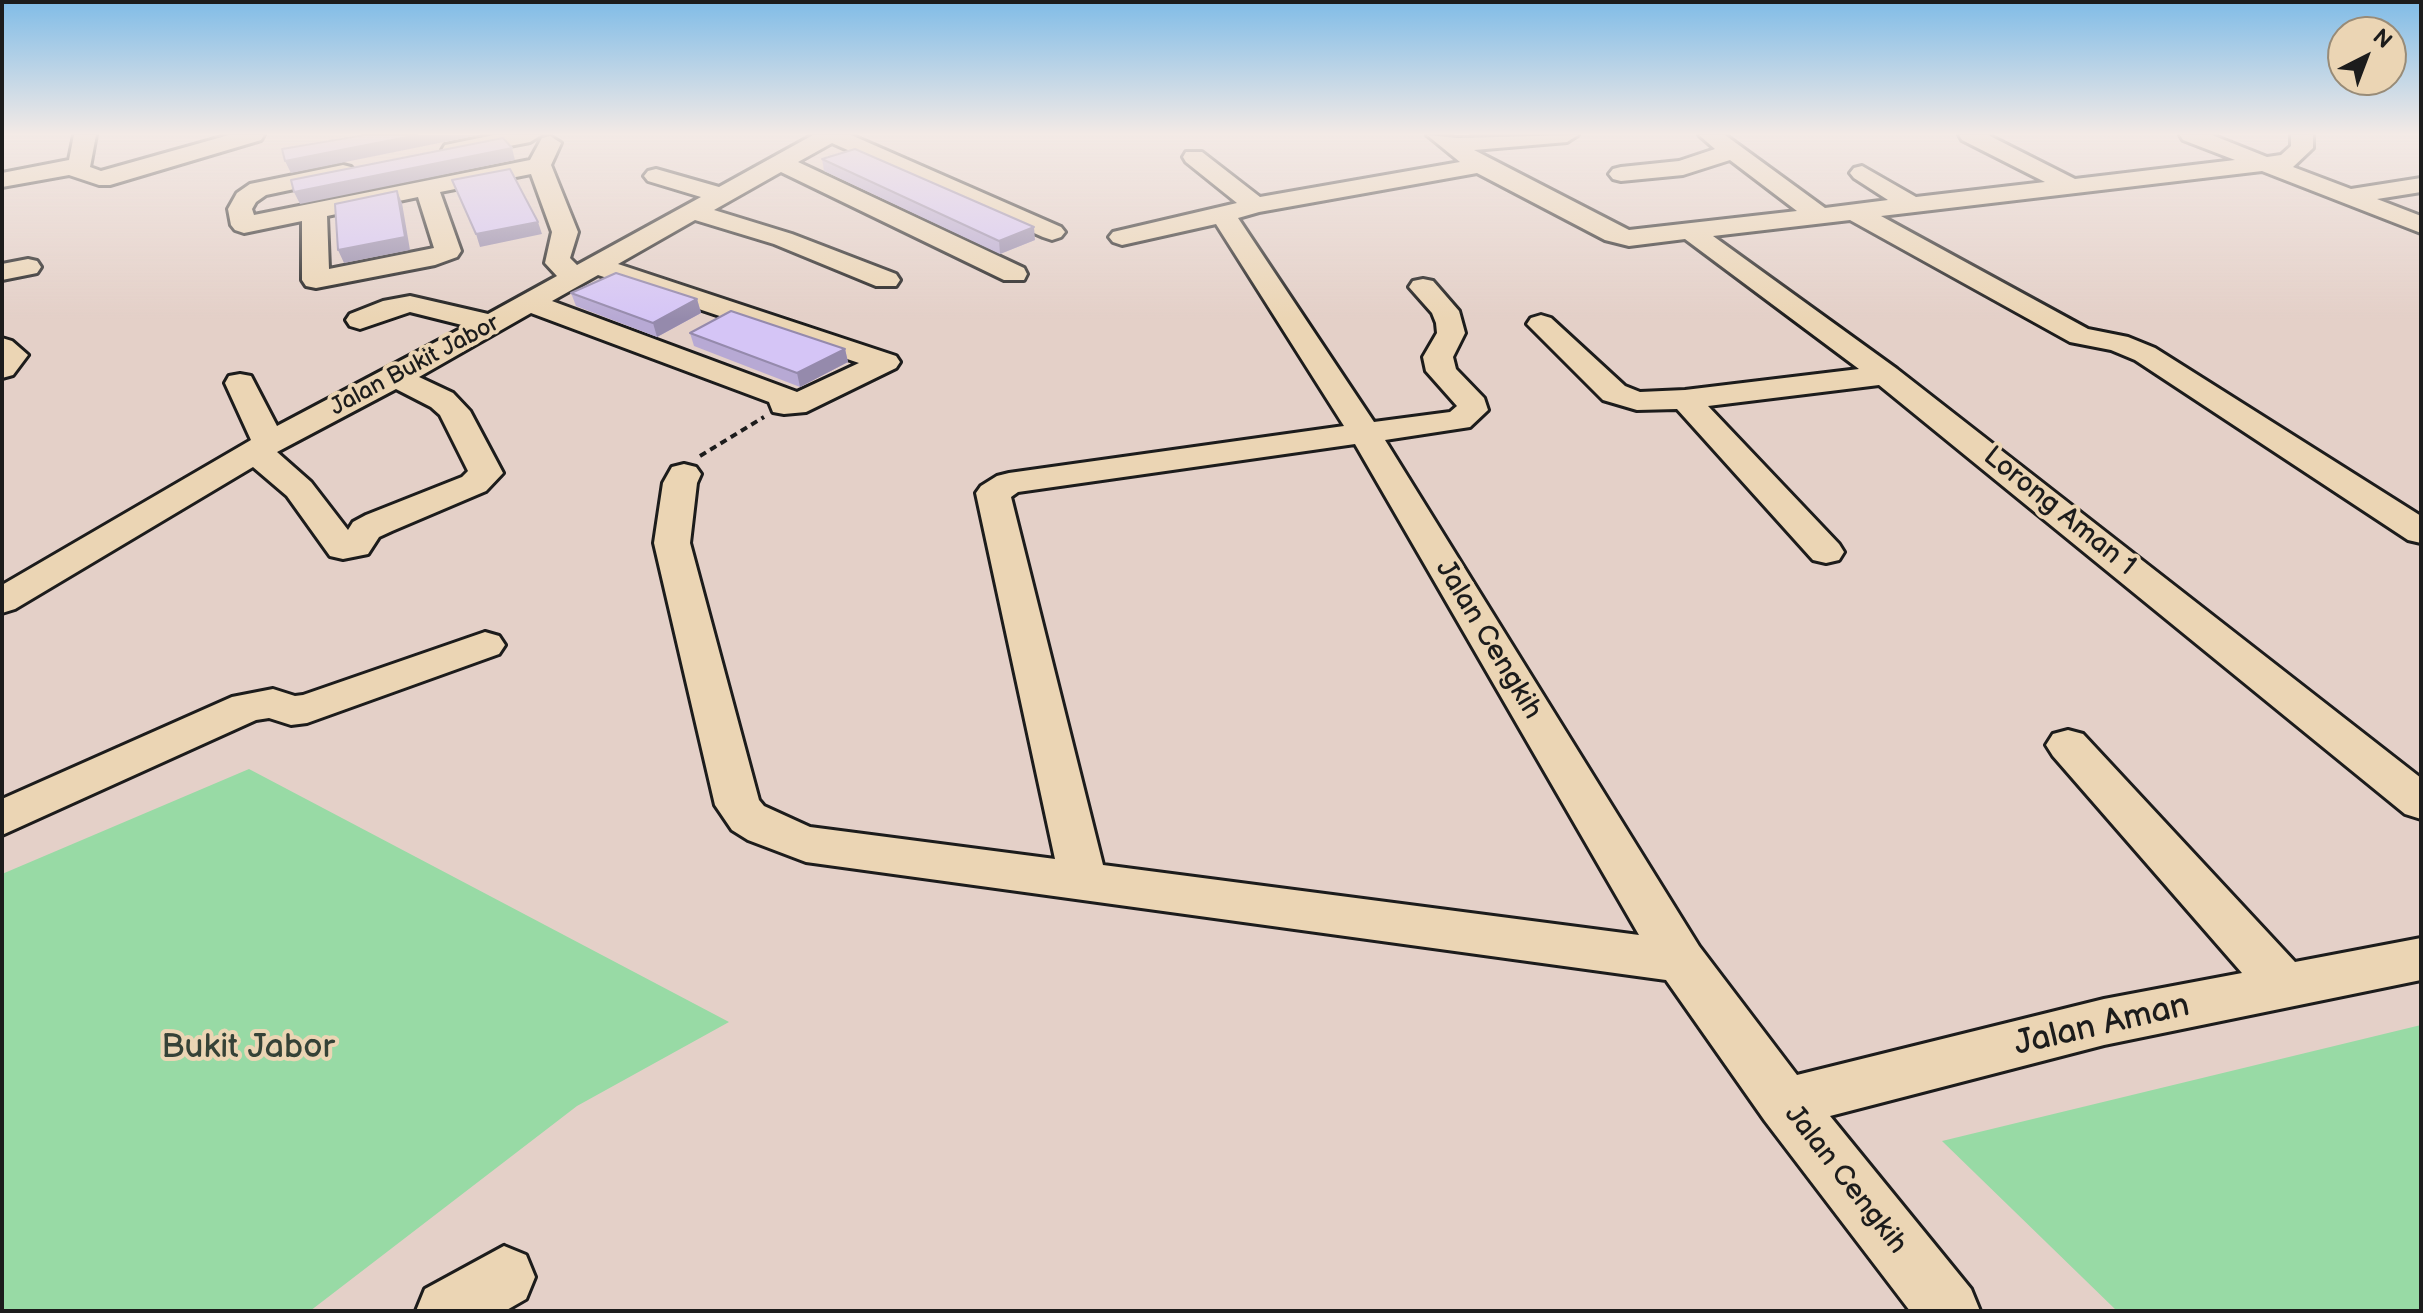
<!DOCTYPE html>
<html>
<head>
<meta charset="utf-8">
<style>
  body { margin:0 }
  #map { position:relative; width:2423px; height:1313px; overflow:hidden; background:#e4d0c8; font-family:"Balsamiq Sans",sans-serif }
  canvas { display:block }
  .frame { position:absolute; inset:0; border:4px solid #1c1c1c; pointer-events:none }
  .north { position:absolute; left:2327px; top:16px; width:80px; height:80px; box-sizing:border-box; background:#ebd5b4; border:2px solid #988b77; border-radius:50%; rotate:42deg; font-size:22px; font-weight:700; line-height:32px; text-align:center; color:#1c1c1c }
  .north::after { content:''; display:block; margin:auto; width:28px; height:36px; background:#1c1c1c; clip-path:polygon(50% 0,100% 100%,50% 72%,0 100%) }
</style>
</head>
<body>
<div id="map">
<canvas width="2423" height="1313"></canvas>
<div class="frame"></div>
<div class="north">N</div>
</div>
<script>
const context = document.querySelector('canvas').getContext('2d');
context.lineJoin = 'round';
function paint(path, color) {
  context.fillStyle = color;
  context.fill(path, 'evenodd');
}
function shape(rows) {
  const path = new Path2D();
  for (const r of rows) {
    path.moveTo(r[0], r[1]);
    for (let i = 2; i < r.length; i += 2) path.lineTo(r[i], r[i + 1]);
  }
  return path;
}
function strokePath(path, color, width, dash) {
  context.strokeStyle = color;
  context.lineWidth = width;
  context.lineCap = dash ? 'butt' : 'round';
  context.setLineDash(dash || []);
  context.stroke(path);
}
function write(font, color, halo, rows, align = 'center') {
  context.font = font + ' "Balsamiq Sans",sans-serif';
  context.lineWidth = 8;
  context.setLineDash([]);
  context.textBaseline = 'middle';
  context.strokeStyle = halo;
  context.fillStyle = color;
  for (const [text, x, y, turn = 0] of rows) {
    context.save();
    context.translate(x, y);
    context.rotate((+turn || 0) * Math.PI / 180);
    context.textAlign = isNaN(turn) ? turn : align;
    if (halo) context.strokeText(text, 0, 0);
    context.fillText(text, 0, 0);
    context.restore();
  }
}
paint(shape([
  [249,769,729,1022,577,1106,310,1311,2,1311,2,874],
  [2421,1025,2421,1311,2117,1311,1942,1141]
]), '#98daa5');
const minor = shape([
  [74,135,96,135,90,167,101,171,229,135,264,135,261,140,110,185,99,185,69,175,2,187,2,173,69,160,74,135],
  [494,135,541,135,530,142,453,157,445,155,442,150,445,145,494,135],
  [813,135,851,135,1061,227,1065,232,1061,237,1052,240,1043,237,832,143,798,162,1024,268,1027,274,1024,280,1004,280,781,172,714,210,792,234,896,274,900,280,896,286,876,286,774,244,695,220,618,264,896,356,900,362,896,368,806,412,784,414,773,412,769,402,531,313,419,377,453,393,470,411,503,473,486,491,392,531,379,537,368,554,343,559,330,556,287,496,253,467,15,609,2,613,2,585,251,440,225,383,229,376,240,374,251,376,277,426,466,326,410,312,360,329,350,326,346,320,350,314,383,301,410,296,488,314,557,276,545,263,552,232,531,174,440,192,461,251,457,257,435,265,316,288,306,286,302,280,302,221,244,233,235,230,231,225,228,209,237,193,250,184,343,165,351,167,355,172,351,177,266,195,256,202,252,209,254,215,530,160,542,138,550,136,561,143,551,165,578,232,570,258,577,265,701,197,648,181,644,176,648,171,656,169,719,187,813,135],
  [418,197,434,248,329,269,327,216,418,197],
  [598,275,859,363,797,392,552,301,598,275],
  [396,389,431,407,440,415,468,471,462,477,366,515,353,522,348,530,311,482,277,452,396,389],
  [1427,135,1457,138,1578,135,1567,142,1474,150,1629,230,1797,211,1730,160,1683,175,1621,181,1613,179,1609,174,1613,169,1621,167,1679,161,1715,149,1699,135,1725,135,1825,208,1888,200,1854,178,1850,173,1854,168,1862,166,1916,197,2045,182,1962,140,1959,135,1988,135,2075,179,2235,160,2183,140,2180,135,2212,135,2267,157,2281,155,2291,146,2291,135,2313,135,2313,148,2293,167,2351,189,2421,178,2421,192,2377,199,2421,216,2421,233,2262,171,1881,216,2088,329,2128,337,2155,348,2421,516,2421,543,2408,540,2135,360,2111,350,2070,342,1850,220,1713,236,1897,369,2421,778,2421,819,2405,814,1879,385,1708,406,1839,544,1844,552,1839,560,1826,563,1813,560,1677,409,1637,410,1603,400,1527,324,1531,318,1541,315,1551,318,1625,386,1640,392,1685,390,1859,369,1685,239,1629,246,1605,240,1477,173,1259,212,1238,218,1374,422,1450,412,1457,406,1426,371,1423,357,1437,333,1436,323,1432,313,1409,287,1413,281,1423,279,1433,281,1459,311,1465,333,1453,357,1456,369,1484,398,1488,410,1470,427,1385,440,1699,946,1797,1075,2104,999,2242,973,2053,756,2046,745,2053,734,2068,730,2083,734,2295,962,2421,938,2421,980,2104,1045,1830,1116,1971,1289,1980,1311,1910,1311,1765,1121,1666,980,806,862,748,840,732,830,715,805,654,543,663,483,672,467,684,464,696,467,701,474,697,483,690,543,759,800,764,806,810,827,1055,859,976,493,981,486,997,476,1009,473,1344,426,1216,224,1122,245,1113,242,1109,237,1113,232,1237,203,1186,162,1183,157,1186,152,1202,152,1260,197,1460,162,1427,135],
  [1355,444,1639,935,1103,865,1011,497,1018,492,1355,444],
  [28,259,37,261,41,267,37,273,2,280,2,264,28,259],
  [2,338,12,341,28,355,13,375,2,378,2,338],
  [485,632,499,636,505,645,499,654,307,723,291,725,269,718,256,720,2,835,2,799,232,697,273,689,295,696,303,695,485,632],
  [504,1246,526,1255,535,1277,526,1299,505,1311,416,1311,425,1289,504,1246]
]);
strokePath(minor, '#1c1c1c', 6);
strokePath(shape([
  [700,456,764,417]
]), '#1c1c1c', 4, [7, 5]);
paint(minor, '#ebd5b4');
paint(shape([
  [822,159,1035,240,1000,254,824,171],
  [571,293,697,299,701,313,657,337,576,306],
  [690,333,845,349,848,362,800,387,694,346]
]), '#b7a9d4');
paint(shape([
  [417,135,479,135,291,173,285,161],
  [512,148,515,160,300,204,294,192],
  [397,191,402,203,410,250,344,263,338,250],
  [538,222,542,234,480,247,476,234],
  [1034,227,1035,240,1000,254,999,241],
  [697,299,701,313,657,337,653,323],
  [845,349,848,362,800,387,797,373]
]), '#958aac');
const building = shape([
  [365,135,417,135,285,161,282,149,365,135],
  [503,138,512,148,294,192,291,180,503,138],
  [855,149,1034,227,999,241,822,159,855,149],
  [510,169,538,222,476,234,452,180,510,169],
  [397,191,405,237,338,250,335,204,397,191],
  [616,273,697,299,653,323,571,293,616,273],
  [731,311,845,349,797,373,690,333,731,311]
]);
paint(building, '#d5c5f6');
strokePath(building, '#958aac', 2);
const sky = context.createLinearGradient(0, 0, 0, 319);
sky.addColorStop(0, '#80bce7');
sky.addColorStop(0.42, '#f3eae6');
sky.addColorStop(1, '#f3eae600');
context.fillStyle = sky;
context.fillRect(0, 0, 2423, 319);
write('24px', '#1c1c1c', '#ebd5b4', [
  ["Jalan Bukit Jabor",415,366,-28]
]);
write('28px', '#1c1c1c', '#ebd5b4', [
  ["Lorong Aman 1",2059,512,39],
  ["Jalan Cengkih",1488,640,59],
  ["Jalan Cengkih",1845,1180,52]
]);
write('34px', '#1c1c1c', '#ebd5b4', [
  ["Jalan Aman",2102,1026,-13]
]);
write('34px', '#354237', '#ebd5b4', [
  ["Bukit Jabor",248,1048]
]);
</script>
</body>
</html>
